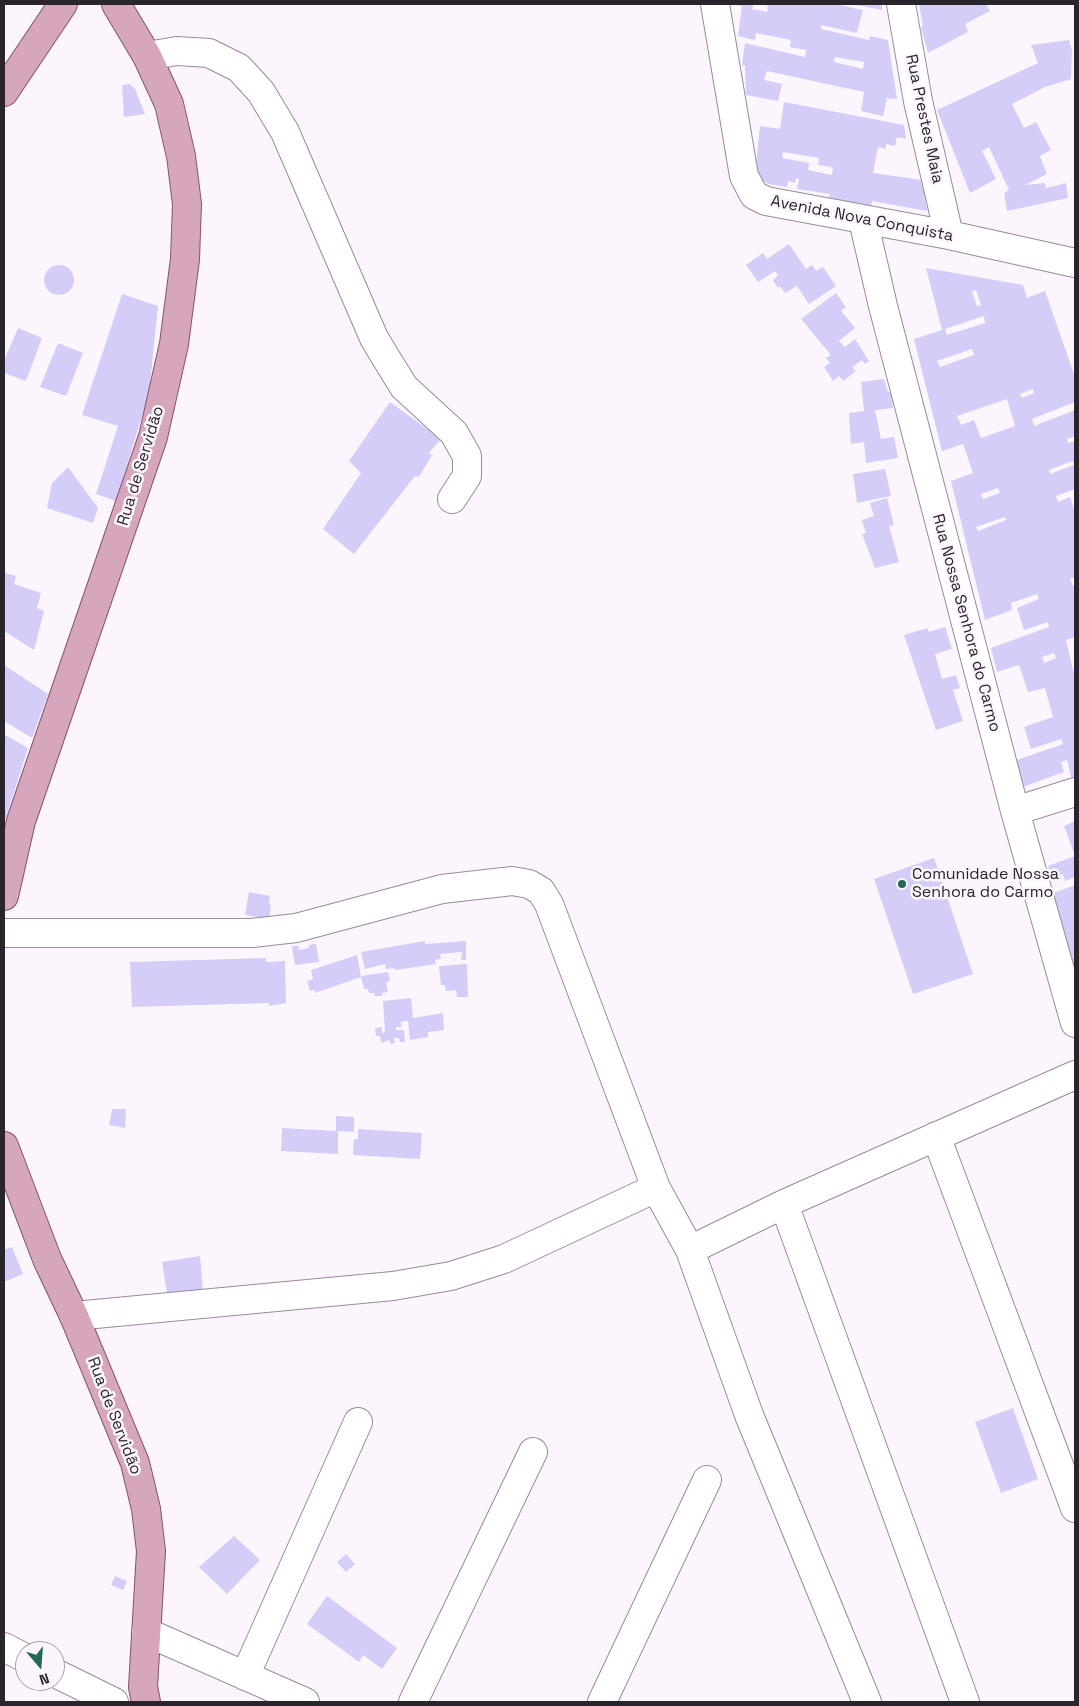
<!DOCTYPE html>
<html>
<head>
<meta charset="utf-8">
<style>
  body { margin:0 }
  #map { position:relative; width:1079px; height:1706px; overflow:hidden; background:#fdf5fe; font-family:"Space Grotesk",sans-serif }
  canvas { display:block }
  .frame { position:absolute; inset:0; border:5px solid #2a242c; pointer-events:none }
  .north { position:absolute; left:15px; top:1641px; width:50px; height:50px; box-sizing:border-box; background:#fdf5fe; border:1px solid #a9a1aa; border-radius:50%; rotate:162deg; font-size:14px; font-weight:700; line-height:20px; text-align:center; color:#2a242c }
  .north::after { content:''; display:block; margin:auto; width:18px; height:22px; background:#246859; clip-path:polygon(50% 0,100% 100%,50% 72%,0 100%) }
</style>
</head>
<body>
<div id="map">
<canvas width="1079" height="1706"></canvas>
<div class="frame"></div>
<div class="north">N</div>
</div>
<script>
const context = document.querySelector('canvas').getContext('2d');
context.lineJoin = 'round';
function paint(path, color) {
  context.fillStyle = color;
  context.fill(path, 'evenodd');
}
function shape(rows) {
  const path = new Path2D();
  for (const r of rows) {
    if (r.length === 3) {
      path.moveTo(r[0] + r[2], r[1]);
      path.arc(r[0], r[1], r[2], 0, 2 * Math.PI);
      continue;
    }
    path.moveTo(r[0], r[1]);
    for (let i = 2; i < r.length; i += 2) path.lineTo(r[i], r[i + 1]);
  }
  return path;
}
function strokePath(path, color, width, dash) {
  context.strokeStyle = color;
  context.lineWidth = width;
  context.lineCap = dash ? 'butt' : 'round';
  context.setLineDash(dash || []);
  context.stroke(path);
}
function write(font, color, halo, rows, align = 'center') {
  context.font = font + ' "Space Grotesk",sans-serif';
  context.lineWidth = 5;
  context.setLineDash([]);
  context.textBaseline = 'middle';
  context.strokeStyle = halo;
  context.fillStyle = color;
  for (const [text, x, y, turn = 0] of rows) {
    context.save();
    context.translate(x, y);
    context.rotate((+turn || 0) * Math.PI / 180);
    context.textAlign = isNaN(turn) ? turn : align;
    if (halo) context.strokeText(text, 0, 0);
    context.fillText(text, 0, 0);
    context.restore();
  }
}
paint(shape([
  [733,4,754,4,752,9,767,12,768,6,761,4,835,4,863,10,857,33,821,25,821,29,869,40,870,36,888,40,897,99,887,98,883,116,861,111,864,92,767,71,764,80,782,84,778,101,746,95,745,66,742,65,745,43,805,57,806,50,790,47,791,40,756,33,755,40,738,36,742,6],
  [835,57,864,62,863,69,834,62],
  [856,4,882,4,882,10,856,5],
  [919,4,986,4,990,11,965,24,968,32,928,53,921,27,923,25],
  [1069,40,1072,50,1071,79,1045,87,1012,104,1024,128,1036,122,1051,150,1040,156,1047,174,1025,185,1045,183,1046,188,1066,183,1068,198,1007,211,1004,193,1009,190,989,147,982,151,996,179,970,193,937,110,1038,63,1031,45],
  [130,84,135,89,145,114,124,117,122,85],
  [784,102,904,125,906,139,897,137,895,146,886,144,886,149,878,147,873,173,922,180,927,211,872,201,869,215,827,208,830,194,797,189,799,179,796,178,795,183,788,181,787,187,769,184,761,180,756,166,760,126,780,129],
  [783,152,819,158,818,165,833,167,832,175,808,170,809,163,782,158],
  [789,244,806,269,812,265,816,271,823,267,836,286,809,304,797,286,785,293,780,286,778,288,773,280,778,275,775,271,758,282,746,265,763,253,767,259],
  [59,280,15],
  [926,268,1023,285,1027,298,1045,291,1075,377,1075,402,1032,419,1034,426,1075,410,1075,436,1067,439,1068,443,1075,441,1075,489,1056,496,1058,502,1070,497,1075,512,1075,577,1070,579,1073,586,1075,586,1075,637,1066,640,1075,678,1075,784,1073,785,1067,760,1061,762,1064,772,1023,787,1014,761,1063,744,1061,739,1031,749,1024,727,1053,717,1045,688,1028,692,1019,665,997,672,991,648,1049,627,1048,622,1024,630,1017,608,1039,599,1037,594,1011,603,1012,610,985,620,951,481,973,473,963,444,942,451,914,339,942,330],
  [976,290,981,305,977,306,972,292],
  [984,316,985,323,947,335,945,329],
  [972,349,974,355,940,367,937,361],
  [1033,389,1034,393,1022,398,1020,394],
  [1007,399,1015,426,981,438,974,420,961,425,957,416],
  [1073,461,1074,465,1050,474,1049,470],
  [998,488,1000,493,983,499,981,494],
  [1005,517,1006,520,978,531,976,527],
  [1054,653,1056,658,1044,663,1042,657],
  [836,293,846,307,841,311,855,328,839,341,845,347,855,339,869,361,865,364,862,360,852,367,856,371,843,381,839,376,833,381,824,367,830,363,826,358,831,355,801,319],
  [122,294,158,306,149,393,116,501,96,494,118,426,82,415],
  [18,328,42,338,26,381,4,373,4,361],
  [58,343,83,353,66,396,40,387],
  [884,379,888,392,891,392,893,408,875,410,881,439,894,437,898,458,866,463,864,442,851,444,849,413,864,411,861,382],
  [390,402,441,439,429,453,432,455,419,477,415,476,354,554,323,529,361,473,349,461],
  [68,467,98,508,93,523,47,508,52,483],
  [885,469,891,496,857,503,853,474],
  [887,498,894,525,889,526,899,562,875,568,862,534,866,533,862,520,874,516,870,503],
  [5,573,16,576,14,584,41,593,37,608,44,611,34,650,4,631],
  [945,627,952,649,935,654,942,679,956,675,960,688,953,690,963,721,936,730,904,635,927,628,929,632],
  [4,665,48,694,32,738,4,721],
  [5,735,28,748,4,823,4,737],
  [1075,821,1075,877,1065,881,1063,874,1052,878,1048,866,1075,856,1064,826],
  [934,858,973,974,913,994,874,879],
  [1075,885,1075,968,1051,894],
  [249,892,270,896,269,904,271,905,269,919,245,915],
  [425,941,425,944,466,941,466,960,461,960,462,952,440,954,441,959,435,960,436,964,395,970,395,968,386,969,385,964,365,969,361,952],
  [316,944,319,962,295,965,292,946,299,946,299,950,309,948,309,945],
  [357,955,361,977,315,993,315,990,310,991,307,981,313,979,311,970],
  [266,958,266,962,285,961,286,1003,269,1006,269,1003,132,1007,130,962],
  [467,964,468,997,457,997,456,990,446,991,445,985,441,985,439,966],
  [388,972,390,981,386,982,388,992,382,993,382,996,375,996,374,993,369,993,368,989,364,989,361,976],
  [411,998,413,1018,443,1013,444,1030,428,1032,428,1037,410,1040,408,1021,401,1022,401,1027,396,1027,396,1030,404,1030,405,1042,400,1042,399,1038,394,1038,395,1043,390,1044,390,1040,381,1043,380,1036,376,1036,375,1028,382,1027,382,1033,385,1032,383,1001],
  [112,1109,126,1109,125,1128,109,1125],
  [336,1116,354,1117,354,1132,338,1131,338,1154,281,1151,282,1128,336,1131],
  [358,1129,422,1133,420,1159,353,1155,354,1139,358,1139],
  [12,1247,23,1274,4,1282,4,1250],
  [200,1256,203,1292,168,1299,162,1262],
  [1013,1408,1038,1479,1001,1493,975,1422],
  [234,1536,260,1560,227,1594,199,1567],
  [346,1554,355,1564,346,1572,337,1562],
  [115,1576,127,1581,123,1590,111,1585],
  [327,1596,397,1648,382,1669,363,1655,359,1662,307,1624]
]), '#d3cdf8');
const minor = shape([
  [715,4,744,176,754,195,766,201,949,235,1075,263],
  [901,4,918,101,949,235],
  [147,56,177,51,209,53,239,68,261,92,285,132,374,338,386,358,404,387,454,433,467,456,467,476,452,499],
  [863,220,883,306,1015,811,1075,1023],
  [1015,811,1075,792],
  [4,933,252,933,296,928,442,889,512,881,529,884,541,891,549,904,656,1188,690,1250,784,1204,1075,1075],
  [936,1136,1075,1508],
  [784,1204,965,1702],
  [690,1250,749,1415,867,1702],
  [74,1316,393,1286,451,1276,504,1259,656,1188],
  [146,1632,305,1702],
  [4,1647,25,1658],
  [55,1673,114,1702],
  [245,1676,358,1422],
  [413,1702,533,1452],
  [602,1702,707,1480]
]);
const major = shape([
  [4,92,63,4],
  [4,896,21,821,153,437,174,344,185,259,187,204,181,156,169,104,147,56,116,4],
  [4,1146,47,1259,74,1316,135,1463,146,1509,151,1551,143,1687,146,1702]
]);
strokePath(minor, '#9a899d', 30);
strokePath(major, '#88526e', 30);
strokePath(minor, '#fff', 28);
strokePath(major, '#d6a6bd', 28);
for (const [x, y, r, color] of [
  [902,884,5,"#246859"]
]) {
  const dot = new Path2D();
  dot.arc(x, y, r, 0, 2 * Math.PI);
  context.fillStyle = color;
  context.fill(dot);
  strokePath(dot, '#fdf5fe', 2);
}
write('16px', '#2a242c', '#fdf5fe', [
  ["Rua Prestes Maia",924,119,78],
  ["Avenida Nova Conquista",862,219,11],
  ["Rua de Servidão",141,466,-73],
  ["Rua Nossa Senhora do Carmo",966,623,75],
  ["Rua de Servidão",114,1416,69]
]);
write('16px', '#2a242c', '#fdf5fe', [
  ["Comunidade Nossa",912,875],
  ["Senhora do Carmo",912,893]
], 'left');
</script>
</body>
</html>
